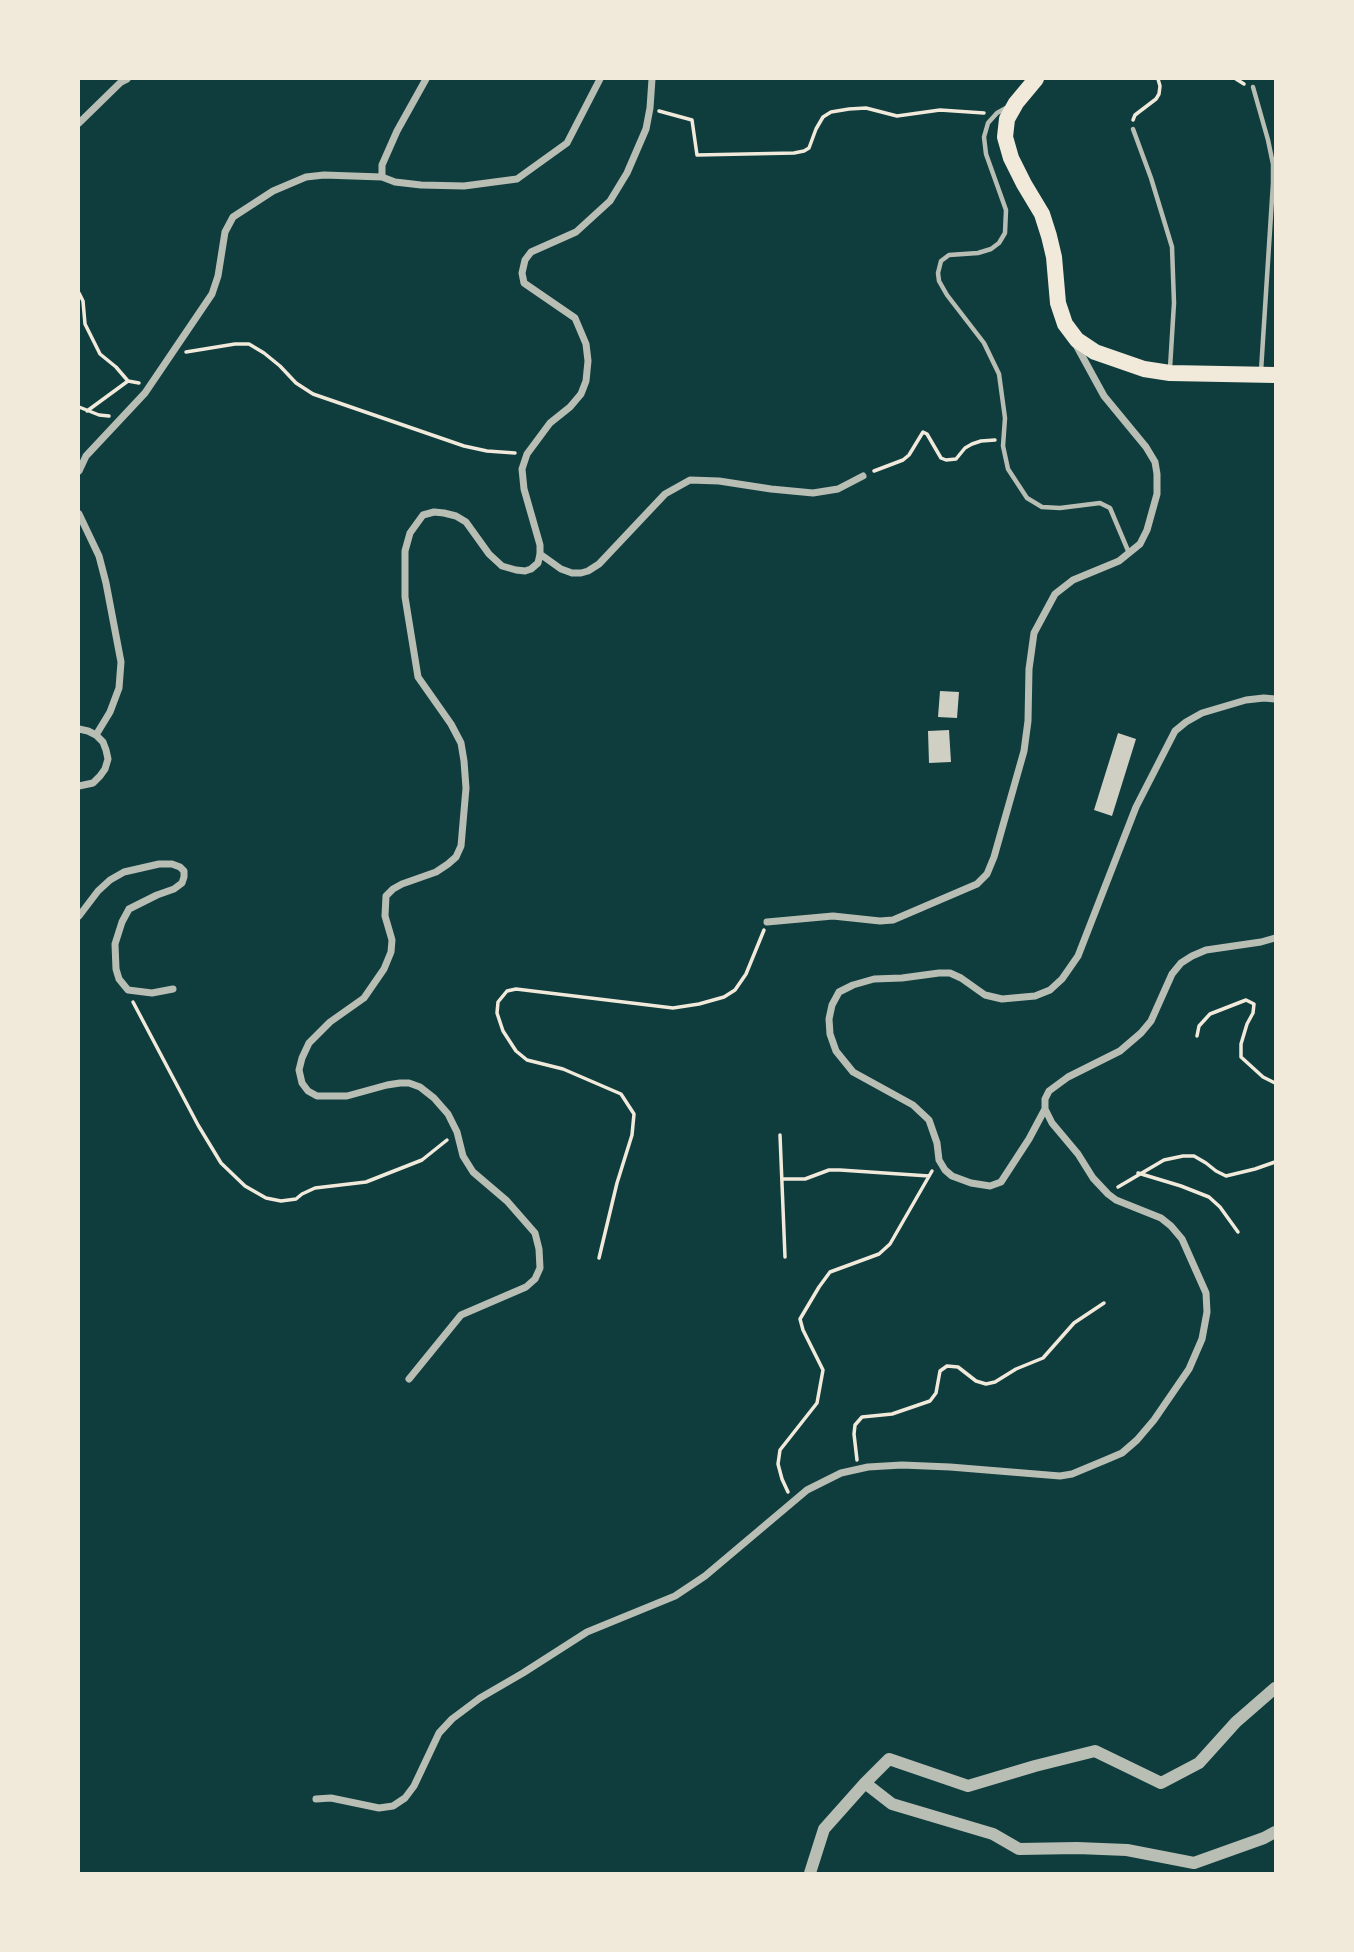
<!DOCTYPE html>
<html>
<head>
<meta charset="utf-8">
<style>
  body { margin:0 }
  #map { position:relative; width:1354px; height:1952px; overflow:hidden; background:#0f3d3e; font-family:"Fira Sans Condensed",sans-serif }
  canvas { display:block }
  .frame { position:absolute; inset:0; border:80px solid #f1e9da; pointer-events:none }
</style>
</head>
<body>
<div id="map">
<canvas width="1354" height="1952"></canvas>
<div class="frame"></div>
</div>
<script>
const context = document.querySelector('canvas').getContext('2d');
context.lineJoin = 'round';
function paint(path, color) {
  context.fillStyle = color;
  context.fill(path, 'evenodd');
}
function shape(rows) {
  const path = new Path2D();
  for (const r of rows) {
    path.moveTo(r[0], r[1]);
    for (let i = 2; i < r.length; i += 2) path.lineTo(r[i], r[i + 1]);
  }
  return path;
}
function strokePath(path, color, width, dash) {
  context.strokeStyle = color;
  context.lineWidth = width;
  context.lineCap = dash ? 'butt' : 'round';
  context.setLineDash(dash || []);
  context.stroke(path);
}
paint(shape([
  [940,691,959,692,957,718,938,717],
  [949,730,951,762,929,763,928,731],
  [1118,733,1136,739,1112,816,1094,810]
]), '#cfcfc3');
strokePath(shape([
  [1236,79,1244,84],
  [659,111,692,120,697,155,794,153,804,151,809,148,816,129,823,117,831,112,849,109,866,108,897,116,940,110,984,113],
  [1133,120,1135,115,1156,99,1159,94,1160,86,1158,79],
  [79,293,83,301,85,324,100,354,116,367,128,381,139,383],
  [186,352,235,344,249,344,264,353,280,366,296,383,313,394,464,446,487,451,515,453],
  [79,407,99,415,109,416],
  [87,411,128,381],
  [874,471,903,460,909,455,923,432,927,434,941,458,946,460,956,459,965,448,972,444,981,441,995,440],
  [133,1002,198,1125,221,1163,245,1186,266,1198,281,1201,296,1199,302,1194,315,1188,366,1182,422,1160,447,1140],
  [1197,1036,1199,1026,1210,1014,1246,1000,1254,1004,1253,1013,1247,1024,1241,1044,1241,1057,1263,1077,1275,1083],
  [780,1135,785,1257],
  [1138,1173,1181,1186,1209,1197,1220,1207,1238,1232],
  [782,1179,805,1179,829,1170,840,1170,929,1176],
  [1118,1187,1164,1160,1183,1156,1194,1156,1206,1163,1216,1171,1226,1176,1255,1169,1275,1162],
  [599,1258,617,1183,632,1135,634,1114,621,1094,563,1069,527,1060,516,1051,503,1031,497,1013,498,1002,507,991,516,989,673,1008,699,1004,724,997,735,990,746,974,764,930],
  [857,1460,854,1434,855,1425,862,1417,892,1414,930,1401,936,1393,940,1371,947,1366,958,1367,976,1381,986,1384,995,1382,1016,1369,1043,1358,1074,1323,1104,1303],
  [788,1492,782,1479,778,1464,780,1450,817,1403,823,1370,803,1330,800,1319,819,1287,830,1272,879,1254,890,1244,932,1171]
]), '#f1e9da', 3.5);
strokePath(shape([
  [1253,87,1268,140,1273,164,1273,183,1261,371],
  [1006,108,997,113,988,123,984,137,986,154,1006,210,1005,233,999,243,991,249,978,253,949,255,941,261,938,273,939,281,947,295,984,343,999,374,1005,418,1003,446,1008,469,1027,498,1042,507,1060,508,1100,503,1110,508,1129,553],
  [1133,129,1151,178,1172,247,1174,303,1170,368]
]), '#b8beb3', 4.5);
strokePath(shape([
  [426,79,397,131,382,165,382,177,395,182,421,185,464,186,517,179,567,143,600,79],
  [79,123,121,82,127,79],
  [79,471,86,456,145,393,212,294,218,276,225,232,233,217,273,191,306,177,324,175,382,177],
  [79,514,99,556,106,583,121,662,119,688,110,712,96,735],
  [540,554,561,569,572,573,581,573,588,571,599,564,665,494,690,480,719,481,771,489,813,493,838,489,863,476],
  [79,729,88,731,96,735,103,742,106,750,108,759,105,769,100,776,93,783,79,786],
  [79,916,98,891,110,880,124,872,159,864,172,864,180,867,184,871,184,877,182,883,174,889,157,895,129,909,122,922,115,944,116,969,119,979,128,990,152,993,173,989],
  [767,922,833,916,880,921,893,920,977,884,987,874,994,857,1024,751,1028,721,1029,669,1034,633,1055,594,1073,580,1119,561,1140,544,1147,530,1157,494,1157,474,1155,462,1146,447,1104,396,1075,343],
  [1045,1109,1029,1139,1001,1182,990,1186,971,1183,952,1176,945,1170,939,1160,937,1143,929,1120,913,1105,853,1072,836,1051,830,1034,829,1019,832,1005,839,992,853,985,874,979,902,978,939,973,950,973,961,978,985,995,1002,999,1035,996,1050,990,1062,979,1078,956,1136,807,1175,731,1186,722,1202,713,1246,700,1264,698,1275,699],
  [409,1379,461,1315,526,1287,535,1279,540,1268,539,1249,535,1233,507,1201,473,1172,463,1156,457,1132,448,1114,434,1098,420,1087,409,1083,400,1083,387,1085,347,1096,317,1096,308,1091,302,1083,299,1070,302,1058,309,1043,330,1022,364,998,384,969,391,952,392,940,385,916,386,896,393,889,402,884,436,872,448,864,456,857,461,846,466,788,464,761,461,743,451,724,418,677,405,597,405,551,410,533,423,515,434,512,444,513,456,516,466,522,489,554,502,566,516,570,525,571,531,569,538,563,540,554,540,545,524,489,522,469,527,454,550,423,570,407,581,394,586,381,588,361,586,344,575,318,524,283,522,273,525,260,531,252,576,232,610,201,627,173,646,129,650,108,652,79],
  [316,1799,331,1798,379,1808,393,1806,405,1798,414,1786,439,1733,452,1719,480,1698,523,1673,587,1632,675,1596,705,1576,807,1490,841,1473,868,1467,902,1465,950,1467,1060,1476,1072,1474,1108,1459,1122,1453,1137,1440,1154,1420,1189,1369,1202,1339,1207,1312,1206,1293,1182,1239,1171,1226,1161,1218,1116,1200,1108,1194,1093,1178,1078,1154,1052,1123,1045,1109,1045,1099,1049,1091,1068,1077,1120,1051,1141,1033,1151,1021,1172,974,1181,963,1192,956,1206,950,1261,942,1275,938]
]), '#b8beb3', 7);
strokePath(shape([
  [1275,1688,1236,1722,1199,1763,1161,1783,1095,1751,1035,1766,968,1786,889,1759,865,1783,892,1804,993,1834,1019,1849,1077,1848,1127,1850,1194,1863,1264,1838,1275,1832],
  [810,1873,824,1829,865,1783]
]), '#b8beb3', 12);
strokePath(shape([
  [1036,79,1016,103,1007,119,1005,137,1011,158,1024,184,1042,214,1049,236,1054,257,1058,303,1065,324,1077,340,1095,352,1144,369,1170,373,1275,375]
]), '#f1e9da', 16);
</script>
</body>
</html>
